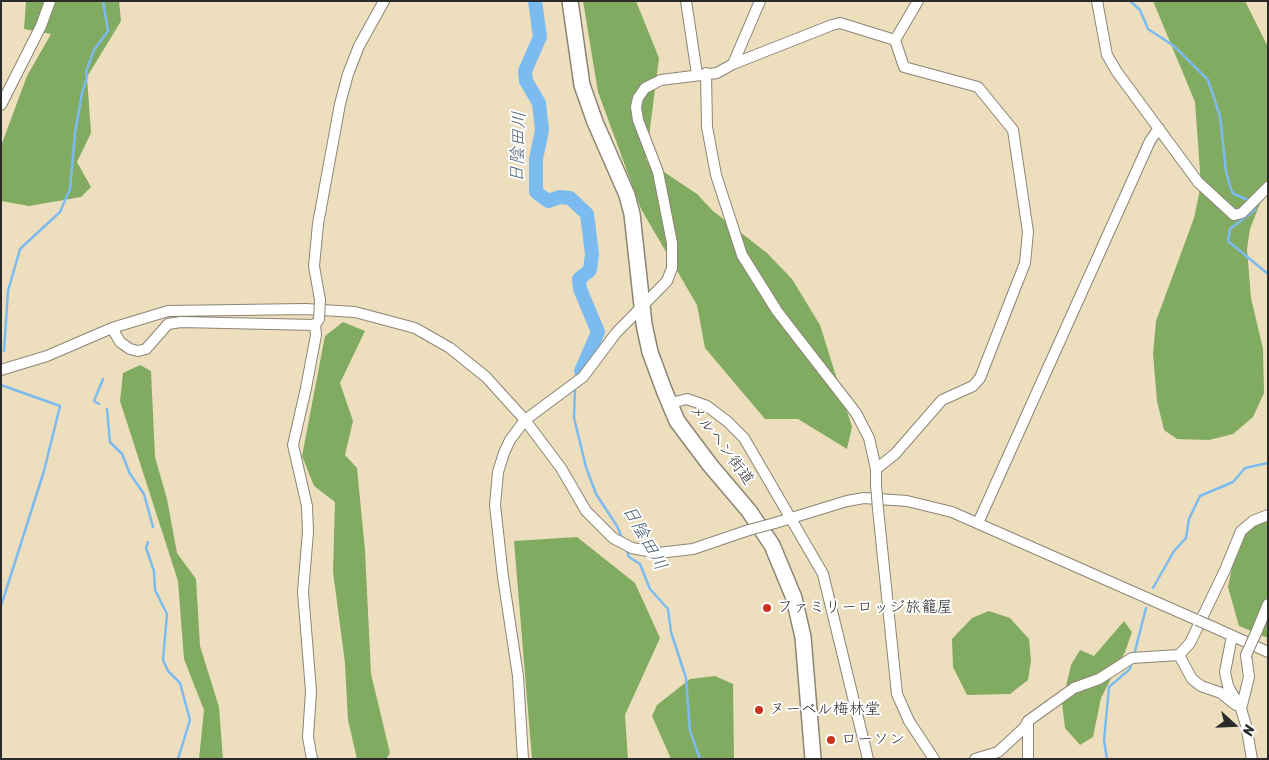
<!DOCTYPE html>
<html>
<head>
<meta charset="utf-8">
<style>
  body { margin:0 }
  #map { position:relative; width:1269px; height:760px; overflow:hidden; background:#eddfbd; font-family:Sriracha,sans-serif }
  canvas { display:block }
  .frame { position:absolute; inset:0; border:2px solid #2b2b2b; pointer-events:none }
  .north { position:absolute; left:1209px; top:700px; width:50px; height:50px; -webkit-text-stroke:4px #fff; paint-order:stroke; rotate:110deg; font-size:14px; font-weight:700; line-height:20px; text-align:center; color:#2b2b2b }
  .north::after { content:''; display:block; margin:auto; width:18px; height:22px; background:#2b2b2b; clip-path:polygon(50% 0,100% 100%,50% 72%,0 100%) }
</style>
</head>
<body>
<div id="map">
<canvas width="1269" height="760"></canvas>
<div class="frame"></div>
<div class="north">N</div>
</div>
<script>
const context = document.querySelector('canvas').getContext('2d');
context.lineJoin = 'round';
function paint(path, color) {
  context.fillStyle = color;
  context.fill(path, 'evenodd');
}
function shape(rows) {
  const path = new Path2D();
  for (const r of rows) {
    path.moveTo(r[0], r[1]);
    for (let i = 2; i < r.length; i += 2) path.lineTo(r[i], r[i + 1]);
  }
  return path;
}
function strokePath(path, color, width, dash) {
  context.strokeStyle = color;
  context.lineWidth = width;
  context.lineCap = dash ? 'butt' : 'round';
  context.setLineDash(dash || []);
  context.stroke(path);
}
function write(font, color, halo, rows, align = 'center') {
  context.font = font + ' Sriracha,"Klee One",sans-serif';
  context.lineWidth = 4;
  context.setLineDash([]);
  context.textBaseline = 'middle';
  context.strokeStyle = halo;
  context.fillStyle = color;
  for (const [text, x, y, turn = 0] of rows) {
    context.save();
    context.translate(x, y);
    context.rotate((+turn || 0) * Math.PI / 180);
    context.textAlign = isNaN(turn) ? turn : align;
    if (halo) context.strokeText(text, 0, 0);
    context.fillText(text, 0, 0);
    context.restore();
  }
}
paint(shape([
  [26,1,119,1,121,21,87,77,91,133,77,162,91,187,81,197,29,206,1,201,1,146,27,76,51,34,24,29],
  [583,1,636,1,659,58,646,160,697,194,713,211,767,253,792,279,820,325,852,427,847,449,798,419,765,419,705,348,697,305,641,209,598,92],
  [1153,1,1245,1,1268,47,1268,193,1261,201,1250,229,1247,249,1251,298,1263,349,1264,393,1253,417,1233,434,1209,440,1177,439,1164,430,1157,401,1153,354,1156,321,1194,218,1201,185,1195,102],
  [343,322,365,331,340,383,353,421,345,455,357,468,365,550,371,674,390,753,386,759,357,759,348,720,345,663,333,572,335,502,314,486,302,456,325,336],
  [140,365,151,371,155,457,167,499,177,553,196,579,200,646,219,707,223,759,199,759,204,710,184,659,178,581,120,401,123,373],
  [1252,518,1268,520,1268,638,1239,626,1228,587,1234,558],
  [577,537,635,583,660,638,625,715,628,759,532,759,514,541],
  [989,611,1010,618,1029,639,1031,661,1028,680,1010,694,967,695,953,667,952,639,972,618],
  [1124,621,1132,632,1125,652,1101,698,1093,737,1080,745,1065,728,1062,703,1071,665,1080,650,1094,656],
  [715,676,733,684,734,759,671,759,652,716,657,705,690,679]
]), '#82ab62');
strokePath(shape([
  [1130,1,1140,10,1148,29,1174,46,1208,80,1220,116,1226,172,1231,189,1234,194,1248,200],
  [1256,206,1255,210,1230,229,1228,241,1268,274],
  [4,351,8,291,20,249,60,212,70,189,75,133,82,93,87,77,86,72,94,50,108,31,103,1],
  [1,385,60,406,44,471,1,606],
  [575,390,574,418,586,467,596,494,617,526,622,538],
  [99,404,94,401,103,379],
  [107,409,110,442,122,454,130,474,144,494,153,527],
  [148,542,146,548,154,571,155,590,167,614,163,660,168,671,180,683,190,720,178,759],
  [626,548,629,557,640,564,650,589,668,609,671,632,686,678,690,731,700,759],
  [1153,588,1174,551,1186,538,1189,519,1200,496,1233,482,1245,468,1268,463],
  [1135,651,1146,608],
  [1107,759,1104,740,1109,687,1130,669,1131,664]
]), '#7cbbf0', 2.5);
strokePath(shape([
  [535,1,540,37,525,71,526,81,539,103,542,130,536,159,536,192,548,201,560,197,570,198,587,214,592,254,590,270,579,279,580,289,598,332,581,371]
]), '#7cbbf0', 14);
const minor = shape([
  [686,1,697,74],
  [1097,1,1107,55,1117,72,1198,182,1234,215,1242,213,1268,187],
  [733,64,832,25,840,23,895,40,918,1],
  [706,73,707,127,716,175,742,255,777,311,856,413,869,438,876,469,876,485],
  [1,105,41,26,50,1],
  [320,300,314,266,318,224,340,104,348,74,359,46,384,1],
  [112,328,120,342,130,349,138,351,146,349,168,324,181,322,315,325],
  [1,370,47,356,112,328,168,311,305,309,355,312,415,328,450,348,486,377,525,420,561,468,586,511,613,538,632,548,658,553,693,549,749,530],
  [671,403,687,399,707,406,728,422,744,438,823,574,868,759],
  [876,469,895,454,942,400,973,386,980,378,1025,263,1028,232,1013,130,978,87,904,67,895,40],
  [878,509,897,694,909,721,934,759],
  [775,523,847,501,864,498,907,501,952,512,1197,620],
  [978,523,1150,141,1159,128],
  [1213,627,1268,652],
  [1256,633,1268,604],
  [1232,636,1225,672,1228,686,1241,709,1246,725,1252,759],
  [1179,655,1192,679,1201,686,1221,693,1236,705],
  [1241,709,1249,677,1246,655],
  [1028,722,1028,759],
  [312,759,308,737,311,691,303,592,308,532,307,506,293,445,306,388,316,335,315,325,319,319],
  [523,759,518,676,503,577,495,505,498,472,504,453,510,440,525,420,583,377,616,333,667,281,672,268,672,243,658,172,638,120,636,107,638,98,645,88,661,80,717,73,733,64,760,1],
  [975,759,998,752,1024,728,1028,721,1074,688,1099,679,1132,658,1179,655,1190,643,1225,570,1241,531,1253,521,1268,515]
]);
const highway = shape([
  [570,1,582,85,595,122,627,195,632,214,644,324,650,352,664,390,677,421,710,465,749,511,772,545,794,598,803,637,813,759]
]);
strokePath(minor, '#8c8574', 12);
strokePath(highway, '#8c8574', 18);
strokePath(minor, '#fff', 10);
strokePath(highway, '#fff', 15);
const minorBridge = shape([
  [319,319,320,300],
  [876,485,878,509],
  [749,530,775,523],
  [1197,620,1213,627],
  [1246,655,1256,633]
]);
strokePath(minorBridge, '#8c8574', 12, []);
strokePath(minorBridge, '#fff', 10);
for (const [x, y, r, color] of [
  [767,608,5,"#c8321e"],
  [759,710,5,"#c8321e"],
  [831,740,5,"#c8321e"]
]) {
  const dot = new Path2D();
  dot.arc(x, y, r, 0, 2 * Math.PI);
  context.fillStyle = color;
  context.fill(dot);
  strokePath(dot, '#fff', 2);
}
write('16px', '#2b2b2b', '#fff', [
  ["メルヘン街道",721,445,53]
]);
write('16px', '#2b2b2b', '#fff', [
  ["ファミリーロッジ旅籠屋",777,608],
  ["ヌーベル梅林堂",769,710],
  ["ローソン",841,740]
], 'left');
write('italic 18px', '#475d70', '#fff', [
  ["日陰田川",519,147,-88],
  ["日陰田川",644,538,61]
]);
</script>
</body>
</html>
